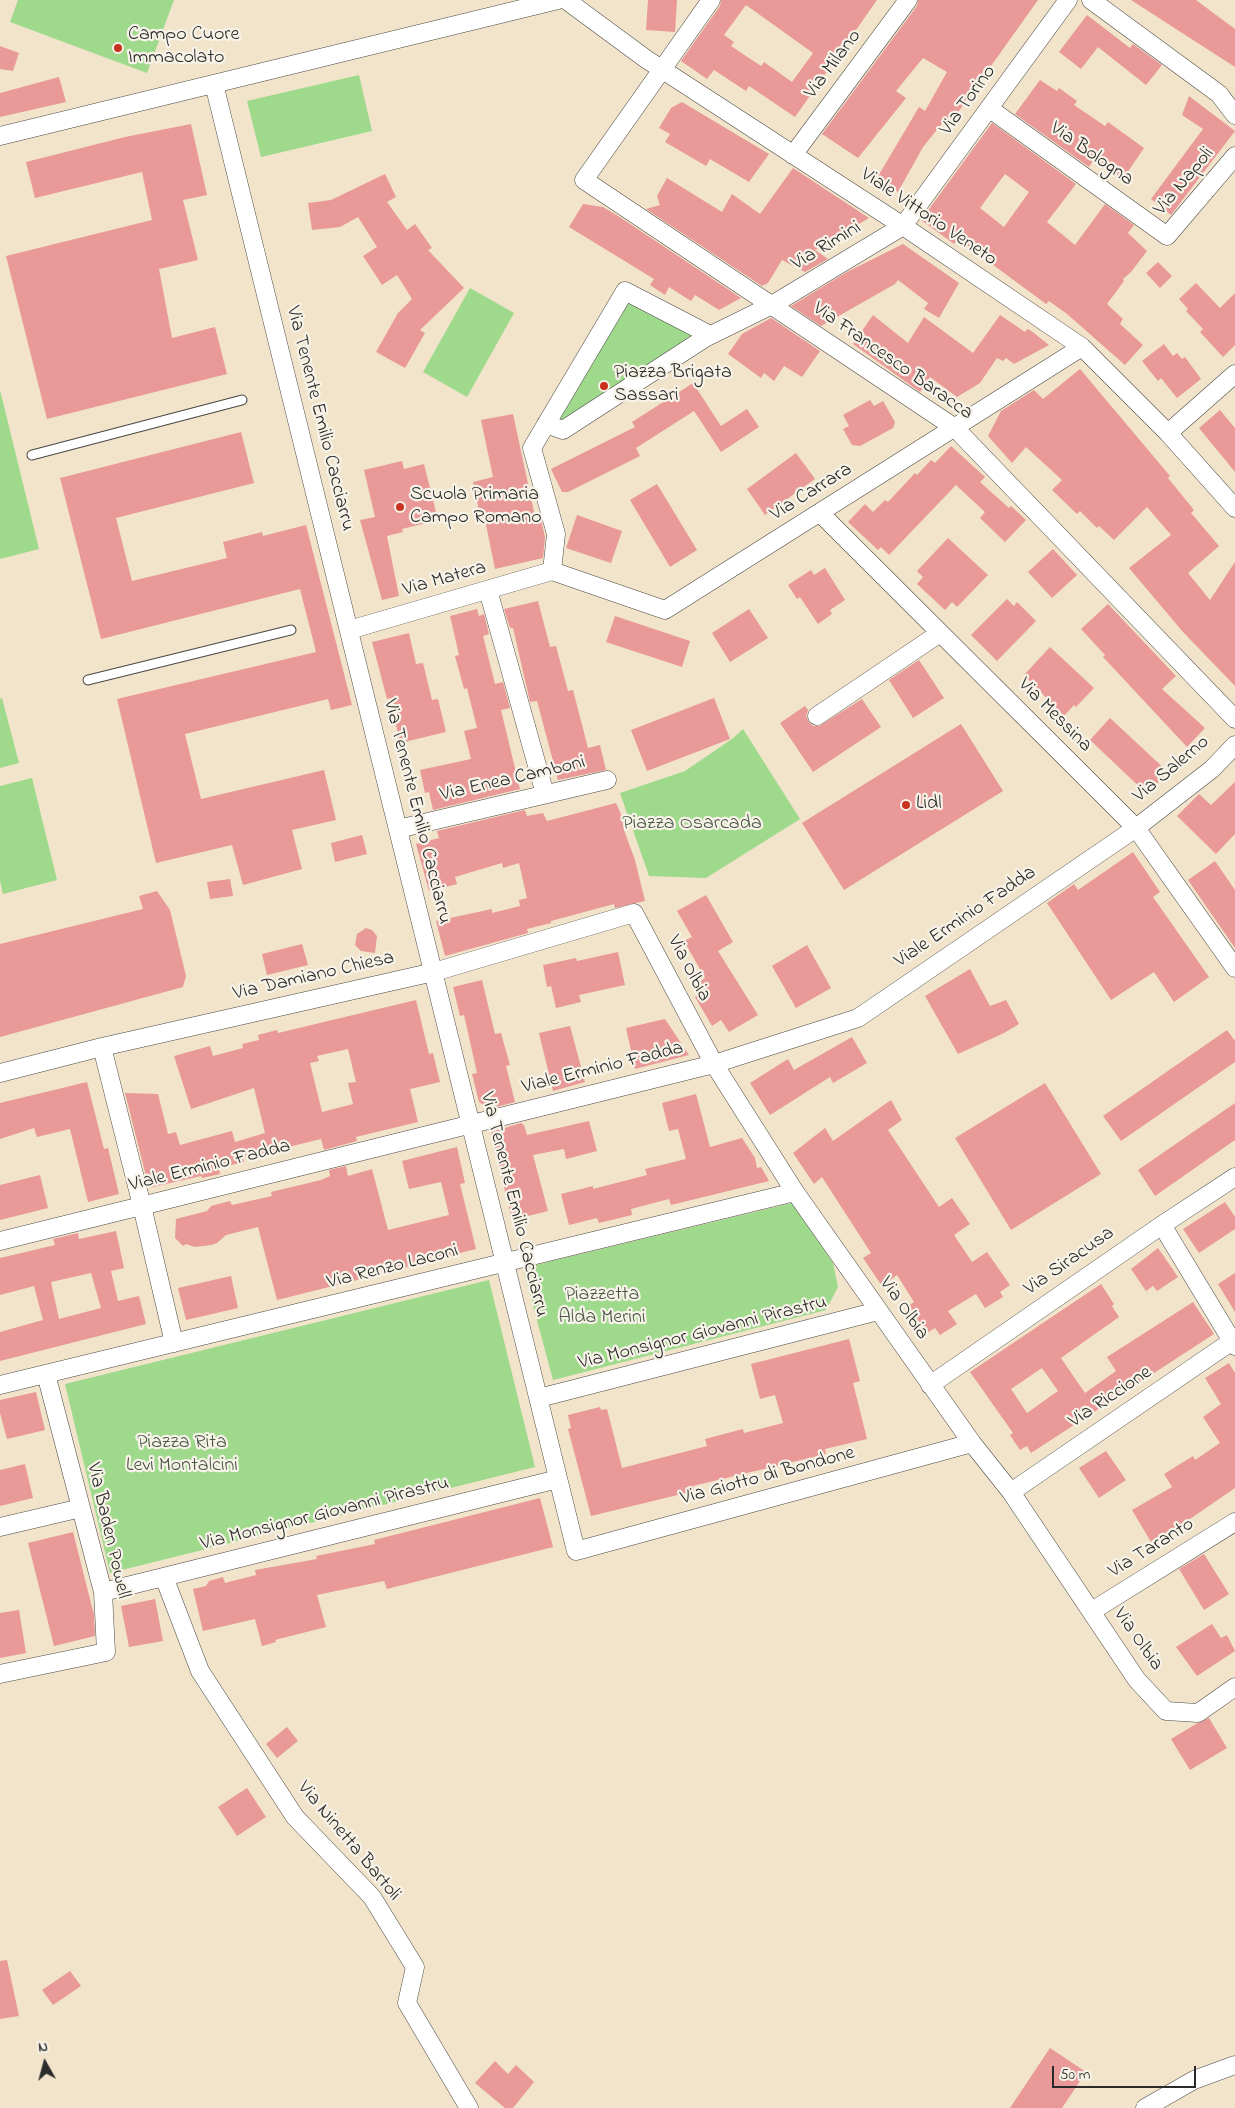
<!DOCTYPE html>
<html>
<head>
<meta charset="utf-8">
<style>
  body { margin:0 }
  #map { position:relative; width:1235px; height:2108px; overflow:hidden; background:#f2e4ca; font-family:"Indie Flower",sans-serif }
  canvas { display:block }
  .north { position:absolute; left:20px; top:2038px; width:50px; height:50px; -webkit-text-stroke:4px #f7f3e8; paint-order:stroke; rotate:353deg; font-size:14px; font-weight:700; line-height:20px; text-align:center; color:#2b2b2b }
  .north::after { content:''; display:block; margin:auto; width:18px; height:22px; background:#2b2b2b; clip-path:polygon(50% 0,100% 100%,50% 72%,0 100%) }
  .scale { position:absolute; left:1052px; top:2066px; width:144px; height:22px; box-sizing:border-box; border:2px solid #2b2b2b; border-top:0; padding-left:6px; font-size:15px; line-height:18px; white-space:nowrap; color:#2b2b2b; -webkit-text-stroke:4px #f7f3e8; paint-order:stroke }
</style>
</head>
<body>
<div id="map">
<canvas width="1235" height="2108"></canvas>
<div class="north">N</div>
<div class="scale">50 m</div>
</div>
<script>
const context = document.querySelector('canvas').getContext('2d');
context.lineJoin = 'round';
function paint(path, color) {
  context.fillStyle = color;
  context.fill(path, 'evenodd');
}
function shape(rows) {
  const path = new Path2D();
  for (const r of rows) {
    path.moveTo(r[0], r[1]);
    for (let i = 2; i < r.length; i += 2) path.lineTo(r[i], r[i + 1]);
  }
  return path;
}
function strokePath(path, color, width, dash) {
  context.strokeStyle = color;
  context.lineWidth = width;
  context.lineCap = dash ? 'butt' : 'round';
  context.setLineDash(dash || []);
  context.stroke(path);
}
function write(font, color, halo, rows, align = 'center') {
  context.font = font + ' "Indie Flower",sans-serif';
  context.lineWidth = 4.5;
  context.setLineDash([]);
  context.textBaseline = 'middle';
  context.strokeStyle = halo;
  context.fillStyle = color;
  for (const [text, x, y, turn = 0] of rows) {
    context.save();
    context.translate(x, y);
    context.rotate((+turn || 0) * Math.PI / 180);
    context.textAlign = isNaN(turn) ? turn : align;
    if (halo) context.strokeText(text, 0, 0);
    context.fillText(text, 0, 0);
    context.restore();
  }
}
paint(shape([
  [18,0,174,0,147,73,10,22],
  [359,75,372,131,261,157,247,101],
  [470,288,514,313,467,397,423,372],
  [630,298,702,336,567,423,555,417],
  [0,390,39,549,0,559],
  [2,698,19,763,0,768,0,699],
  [743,729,800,819,706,878,649,876,620,793,685,771,732,739],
  [32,778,57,880,3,894,0,881,0,786],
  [792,1203,833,1263,838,1287,826,1310,553,1380,523,1268],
  [489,1280,535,1467,110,1573,65,1384]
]), '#9ed98c');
paint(shape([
  [648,0,677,0,675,32,646,30],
  [721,0,877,0,795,117,749,86,746,91,714,70,707,79,681,61,720,6],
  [746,5,813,53,792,82,764,62,761,66,731,46,734,42,724,35],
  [918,0,1038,0,949,125,944,121,923,147,898,192,877,178,919,107,925,111,947,72,923,58,896,91,906,98,858,158,822,134,917,6],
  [1131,0,1196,0,1235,29,1235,67],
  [1087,15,1130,48,1133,44,1162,65,1146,85,1098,47,1081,69,1059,52],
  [0,46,19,53,13,71,0,69],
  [59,77,66,102,0,117,0,93],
  [1040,80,1057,91,1059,88,1077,101,1074,105,1105,126,1108,122,1144,148,1123,179,1094,159,1089,167,1015,114],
  [1189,96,1235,131,1171,215,1151,199,1203,129,1182,115],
  [682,102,769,154,749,182,710,159,706,166,665,142,670,134,659,128,671,108],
  [992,123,1076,184,1047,222,1075,245,1105,204,1134,225,1128,233,1147,251,1131,272,1123,279,1124,281,1107,304,1123,319,1120,324,1143,345,1125,365,1067,314,1049,301,1046,304,958,239,954,244,921,220],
  [1005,174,1029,192,1004,227,980,208],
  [191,124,207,195,183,200,198,260,159,269,172,338,215,327,227,374,47,419,6,256,152,220,142,172,35,198,26,162,125,137],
  [793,168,869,218,815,250,828,259,805,272,782,260,768,283,762,286,646,209,660,205,657,196,667,178,722,212,732,194,760,214],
  [385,174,396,197,387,202,407,230,415,224,432,248,428,250,464,288,420,330,425,333,405,368,376,352,398,313,412,299,397,275,382,285,363,256,377,247,358,217,340,227,312,230,308,203,331,200],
  [583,204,603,207,618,216,741,298,719,310,695,295,691,301,669,287,665,295,650,285,654,279,569,227],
  [903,244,959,283,939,318,924,309,928,303,898,280,895,284,821,326,791,306,847,272],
  [1158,262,1172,276,1160,288,1146,273],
  [1196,283,1220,308,1235,293,1235,345,1223,357,1200,332,1203,329,1186,311,1188,309,1179,299],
  [873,315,908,343,924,317,973,353,1000,315,1025,332,1027,329,1030,330,1049,345,1014,364,1006,358,1003,361,997,358,980,383,957,397,930,377,920,392,853,344],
  [771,318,820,351,802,377,784,366,774,381,764,373,761,378,728,354,742,334],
  [1164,344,1173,356,1177,353,1182,359,1185,357,1201,379,1177,398,1161,378,1158,381,1142,361],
  [1080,369,1170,476,1168,478,1194,510,1191,513,1219,546,1188,573,1210,600,1235,562,1235,686,1183,632,1129,568,1171,535,1147,507,1114,540,1099,526,1097,528,1080,511,1077,514,1052,490,1062,480,1026,447,1012,463,988,436,1001,411,1034,390,1043,399],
  [693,383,721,426,747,409,759,427,721,452,694,411,636,448,640,456,568,492,562,492,551,469,635,427,632,422],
  [870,400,874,406,883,401,895,422,893,428,860,446,852,445,843,429,849,426,843,415],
  [1220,410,1235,428,1235,472,1199,428],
  [513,414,536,521,541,520,545,537,543,558,495,569,483,510,479,511,473,482,493,477,481,420],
  [241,432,254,483,116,518,132,581,227,558,223,542,262,532,263,536,306,525,352,705,331,710,328,699,185,734,201,799,324,770,336,820,292,830,302,869,243,885,232,845,156,863,117,699,316,652,300,589,101,639,60,478],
  [951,446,985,477,980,482,1009,508,1011,506,1026,520,1005,542,980,518,985,512,956,485,889,555,881,547,878,550,848,522,865,504,873,512,885,500,888,502,915,473,917,475,931,460,935,463],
  [796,453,815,479,765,515,747,489],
  [402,461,404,469,424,464,438,520,402,529,403,532,387,536,399,596,382,600,360,520,375,517,364,470],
  [657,484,697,550,670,567,630,500],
  [577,515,622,531,611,563,566,548],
  [948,538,988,575,957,607,952,602,945,610,917,584,923,577,917,571],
  [1053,549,1077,575,1052,598,1028,572],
  [825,568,845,600,830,610,832,614,818,624,800,597,797,599,788,585,811,570,814,575],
  [1007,599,1014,606,1017,602,1036,621,997,661,971,635],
  [538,601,550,647,556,646,568,691,573,690,588,748,600,745,606,770,558,780,537,701,530,702,513,628,510,628,504,609],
  [1108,604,1176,676,1162,689,1205,728,1187,747,1103,657,1105,655,1081,629],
  [477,609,479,616,484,614,489,634,483,636,495,684,503,682,510,708,501,710,520,789,433,810,429,792,425,793,420,770,471,759,464,731,477,728,467,688,464,689,455,656,459,655,450,616],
  [749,609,768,638,730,662,712,633],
  [615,616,690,641,682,667,606,642],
  [409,633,416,664,423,663,432,700,438,699,446,732,400,743,390,698,387,699,372,642],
  [1050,647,1094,688,1076,707,1074,705,1064,716,1024,675],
  [919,660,944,698,913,718,889,680],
  [714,698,730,739,647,771,631,730],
  [862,699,881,727,813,772,780,723,805,706,808,710,806,716,809,722,813,726,819,726],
  [1110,718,1168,772,1147,794,1090,740],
  [961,724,1003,791,844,890,802,823],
  [1235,782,1235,834,1216,854,1177,816,1199,794,1211,805],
  [616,803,624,821,624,830,635,860,645,901,615,908,614,904,551,921,551,923,527,929,528,933,445,956,436,921,492,909,492,913,520,906,519,900,527,898,519,863,503,868,502,863,455,877,457,884,429,891,416,844,439,838,437,831,525,810,527,816,543,813,547,821],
  [362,835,367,854,335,862,331,843],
  [1133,852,1160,892,1153,897,1209,977,1174,1002,1154,972,1111,1000,1047,903,1074,884,1078,890],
  [1215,861,1235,890,1235,948,1188,880],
  [230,879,233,896,210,899,207,882],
  [157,891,170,910,186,976,183,987,0,1037,0,944,143,909,139,896],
  [706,895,733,942,718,951,758,1015,729,1032,721,1020,712,1026,695,997,701,991,697,984,705,978,684,941,692,937,677,911],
  [366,928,372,930,377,936,375,953,361,951,355,945,357,934],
  [302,944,308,965,267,975,262,954],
  [807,945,831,988,796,1008,772,966],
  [618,952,625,985,579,995,581,1002,556,1008,551,986,547,987,543,965,576,958,577,961],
  [970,969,990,1006,1006,1000,1019,1024,1004,1033,958,1054,925,996],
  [482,980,495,1034,501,1033,510,1065,506,1066,515,1102,489,1109,479,1102,472,1074,477,1073,464,1015,460,1016,453,987],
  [416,1000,429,1054,433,1053,440,1082,410,1089,418,1122,356,1137,357,1141,324,1150,321,1139,243,1158,244,1162,219,1168,220,1174,202,1178,201,1176,149,1188,125,1093,158,1094,168,1134,176,1132,180,1145,232,1131,235,1142,265,1133,254,1088,191,1109,174,1056,210,1046,213,1056,243,1048,242,1044,259,1040,258,1035,277,1030,278,1033],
  [348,1049,356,1082,348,1083,353,1104,322,1112,310,1063,319,1061,317,1056],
  [665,1019,689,1055,635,1069,626,1028],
  [570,1026,585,1082,553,1091,539,1033],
  [1227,1030,1235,1041,1235,1062,1121,1141,1103,1116],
  [852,1037,867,1063,833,1083,830,1077,770,1115,750,1083,788,1059,794,1070],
  [87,1082,104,1149,108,1148,119,1194,88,1202,70,1129,37,1137,34,1128,0,1139,0,1103],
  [1045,1083,1101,1174,1011,1230,955,1138],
  [696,1094,710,1147,742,1138,755,1158,757,1168,761,1167,769,1181,671,1205,669,1199,631,1209,632,1215,599,1223,597,1218,569,1225,561,1194,593,1186,593,1189,647,1175,645,1169,686,1159,678,1129,669,1131,662,1103],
  [891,1100,902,1120,888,1130,939,1207,952,1198,970,1224,954,1235,972,1262,987,1252,1010,1285,1000,1292,1003,1297,985,1308,976,1294,948,1311,957,1324,940,1335,935,1328,927,1333,908,1306,914,1302,897,1275,882,1286,863,1258,871,1253,822,1177,814,1184,793,1153,825,1128,833,1141],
  [1235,1103,1235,1140,1155,1196,1138,1170],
  [589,1121,597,1151,566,1159,564,1149,533,1155,548,1211,512,1220,491,1132,521,1123,524,1125,527,1135],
  [457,1147,465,1183,460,1184,476,1249,444,1257,444,1255,407,1265,408,1267,393,1271,391,1262,363,1271,365,1278,277,1300,258,1227,226,1235,217,1243,211,1245,195,1247,186,1244,183,1246,175,1238,176,1219,207,1211,211,1206,230,1201,232,1205,272,1196,271,1192,321,1180,330,1176,329,1170,346,1166,348,1176,372,1169,388,1230,449,1215,441,1182,409,1189,402,1161],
  [40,1175,48,1208,0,1220,0,1185],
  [1225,1202,1235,1217,1235,1229,1199,1253,1183,1229],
  [116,1231,124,1268,111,1271,118,1301,139,1296,146,1324,0,1361,0,1332,43,1320,34,1286,0,1295,0,1258,55,1245,53,1239,78,1233,79,1239],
  [91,1273,101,1308,59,1319,51,1282],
  [1158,1248,1178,1277,1157,1291,1153,1286,1146,1291,1131,1269],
  [1235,1273,1235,1312,1218,1284],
  [231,1276,238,1308,186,1320,178,1288],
  [1101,1284,1114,1304,1112,1306,1119,1317,1061,1358,1085,1393,1116,1371,1107,1357,1193,1302,1214,1334,1031,1453,1027,1446,1020,1450,1010,1435,1013,1433,970,1372],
  [1042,1368,1058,1391,1027,1413,1011,1389],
  [849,1339,860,1381,853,1383,867,1439,825,1449,826,1454,693,1486,694,1491,591,1516,568,1429,571,1428,568,1415,600,1407,601,1410,607,1409,622,1468,707,1446,705,1439,743,1429,744,1433,783,1423,775,1395,760,1399,751,1364],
  [1229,1363,1235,1373,1235,1488,1184,1523,1151,1542,1132,1510,1172,1487,1164,1474,1193,1456,1195,1460,1220,1443,1203,1417,1221,1404,1205,1378],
  [36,1392,45,1430,7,1439,0,1413,0,1400],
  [1106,1451,1126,1480,1099,1498,1079,1468],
  [25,1464,33,1498,0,1506,0,1470],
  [540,1498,553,1547,387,1589,384,1581,317,1595,326,1627,275,1640,276,1642,262,1646,255,1619,203,1631,193,1589,206,1586,209,1581,223,1577,225,1583,256,1575,255,1570,317,1559,316,1556,375,1544,374,1540],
  [73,1532,94,1615,95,1636,54,1646,28,1543],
  [1204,1554,1229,1594,1204,1610,1179,1569],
  [155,1599,163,1641,129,1647,121,1606],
  [19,1610,26,1653,0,1658,0,1613],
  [1212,1624,1221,1638,1227,1635,1235,1651,1197,1676,1176,1647],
  [1209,1718,1227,1748,1190,1770,1171,1739,1196,1724],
  [287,1727,298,1741,277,1758,266,1744],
  [247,1788,266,1817,237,1836,218,1807],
  [7,1960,19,2016,0,2019,0,1961],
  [70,1971,81,1986,53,2005,42,1990],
  [1050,2048,1086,2072,1062,2108,1010,2108],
  [495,2061,508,2074,516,2065,534,2082,513,2108,505,2108,475,2083]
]), '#e89998');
const lane = shape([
  [32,455,242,400],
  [88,680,291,630]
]);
const street = shape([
  [566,0,646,59,903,226,1082,347,1168,433,1235,508],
  [711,0,584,180,955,428,1235,719],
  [1091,0,1219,94,1235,115],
  [214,84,576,1551,972,1443],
  [990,109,1167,236,1235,156],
  [0,136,558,0],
  [793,155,908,0],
  [546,424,563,430,705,338,772,305,903,226,1068,0],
  [1168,433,1235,374],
  [820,513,1136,828,1235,968],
  [552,571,665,610,1082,347],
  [552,571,556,534,532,448,625,291,710,335],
  [488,590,545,794],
  [349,630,552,571],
  [817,716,940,633],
  [398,829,607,780],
  [102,1047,142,1206,174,1343],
  [0,1073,102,1047,434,972,634,913,714,1064,795,1192,972,1443,1011,1492,1137,1680,1166,1711,1198,1713,1235,1687],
  [1162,1225,1235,1346],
  [0,1241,714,1064,858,1018,1136,828,1212,769,1235,745],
  [0,1385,795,1192],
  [930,1385,1162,1225,1235,1177],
  [539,1398,878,1311],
  [1011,1492,1235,1339],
  [0,1527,81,1508],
  [164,1577,200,1671,295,1817,372,1897,415,1967,407,2003,469,2108],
  [103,1592,558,1479],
  [1092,1611,1235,1522],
  [0,1674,106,1652,103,1592,46,1374],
  [1145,2108,1194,2080,1235,2065]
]);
strokePath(lane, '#494743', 11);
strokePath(street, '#494743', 19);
strokePath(lane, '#fff', 9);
strokePath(street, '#fff', 18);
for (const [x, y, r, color] of [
  [118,48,5,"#c8321e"],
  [604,386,5,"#c8321e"],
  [400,507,5,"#c8321e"],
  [906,805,5,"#c8321e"]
]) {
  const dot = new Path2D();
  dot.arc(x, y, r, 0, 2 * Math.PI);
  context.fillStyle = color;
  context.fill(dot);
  strokePath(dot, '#f7f3e8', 2);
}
write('20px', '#2b2b2b', '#f7f3e8', [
  ["Campo Cuore",128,36],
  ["Immacolato",128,59],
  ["Piazza Brigata",614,374],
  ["Sassari",614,397],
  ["Scuola Primaria",410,496],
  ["Campo Romano",410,519],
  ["Lidl",916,805]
], 'left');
write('20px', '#2b2b2b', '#f7f3e8', [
  ["Via Milano",834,65,-53],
  ["Via Torino",969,101,-54],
  ["Via Bologna",1091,155,35],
  ["Via Napoli",1185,182,-50],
  ["Viale Vittorio Veneto",928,218,34],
  ["Via Rimini",827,247,-31],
  ["Via Francesco Baracca",892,362,35],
  ["Via Tenente Emilio Cacciarru",319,419,76],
  ["Via Carrara",812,493,-32],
  ["Via Matera",445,580,-16],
  ["Via Messina",1054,716,45],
  ["Via Salerno",1172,770,-40],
  ["Via Enea Camboni",513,780,-13],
  ["Via Tenente Emilio Cacciarru",416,812,76],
  ["Viale Erminio Fadda",966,918,-34],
  ["Via Olbia",688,969,62],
  ["Via Damiano Chiesa",314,977,-13],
  ["Viale Erminio Fadda",603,1069,-14],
  ["Viale Erminio Fadda",210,1167,-14],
  ["Via Tenente Emilio Cacciarru",513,1205,76],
  ["Via Siracusa",1070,1262,-35],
  ["Via Renzo Laconi",393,1268,-14],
  ["Via Olbia",903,1309,55],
  ["Via Monsignor Giovanni Pirastru",703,1334,-14],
  ["Via Riccione",1111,1398,-34],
  ["Via Giotto di Bondone",768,1477,-15],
  ["Via Monsignor Giovanni Pirastru",325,1515,-14],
  ["Via Baden Powell",107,1531,77],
  ["Via Taranto",1152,1549,-32],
  ["Via Olbia",1137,1640,55],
  ["Via Ninetta Bartoli",348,1842,50]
]);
write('20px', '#485643', '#f7f3e8', [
  ["Piazza Osarcada",692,825],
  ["Piazzetta",602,1296],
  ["Alda Merini",602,1319],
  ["Piazza Rita",182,1444],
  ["Levi Montalcini",182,1467]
]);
</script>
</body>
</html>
